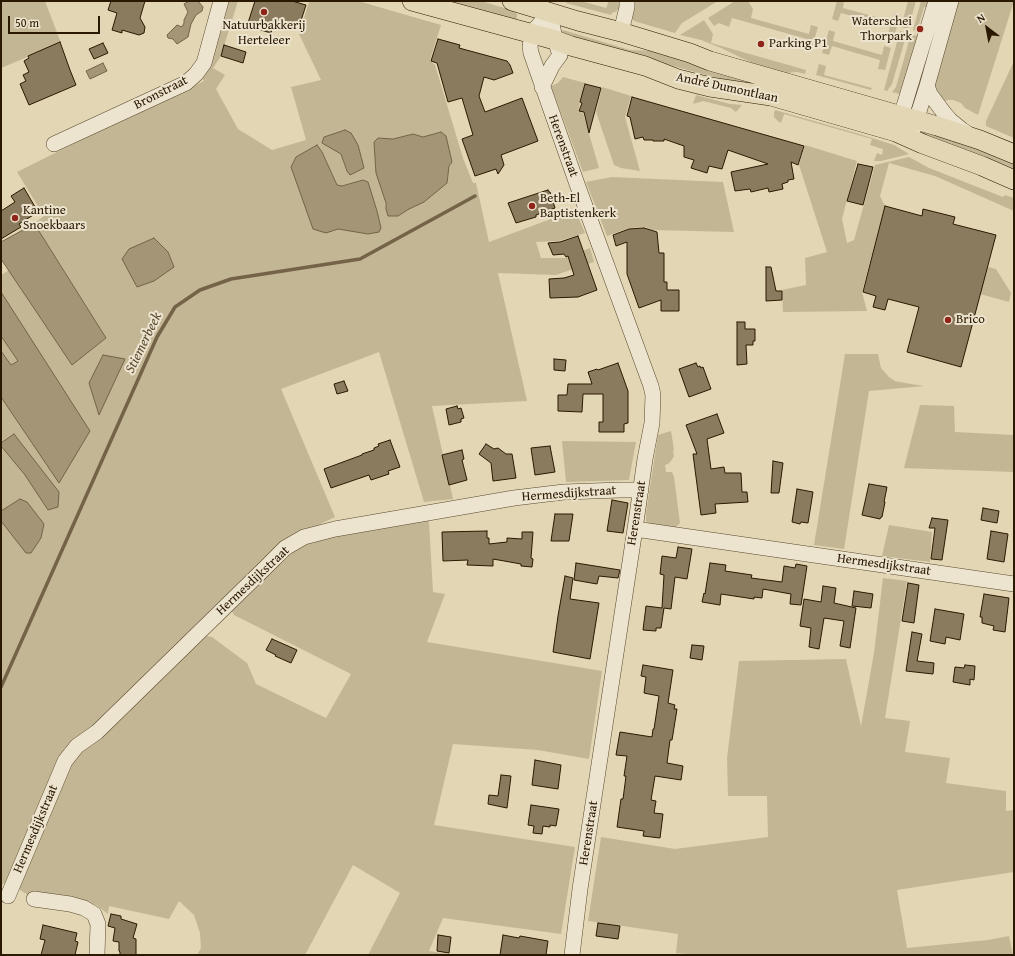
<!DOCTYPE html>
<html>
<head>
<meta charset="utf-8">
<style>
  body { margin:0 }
  #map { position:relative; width:1015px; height:956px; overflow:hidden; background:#e2d6b4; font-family:"Gentium Book Plus",serif }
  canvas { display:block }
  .frame { position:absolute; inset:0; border:2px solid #2b1800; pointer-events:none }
  .north { position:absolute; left:967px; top:8px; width:40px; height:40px; -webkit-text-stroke:3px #ece4ce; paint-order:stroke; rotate:328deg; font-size:11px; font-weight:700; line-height:16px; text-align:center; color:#2b1800 }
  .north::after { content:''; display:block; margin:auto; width:14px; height:18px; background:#2b1800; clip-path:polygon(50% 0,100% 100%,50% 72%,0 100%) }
  .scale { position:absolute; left:8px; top:16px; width:92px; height:18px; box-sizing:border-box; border:2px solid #2b1800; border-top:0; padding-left:5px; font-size:12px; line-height:14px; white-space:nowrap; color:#2b1800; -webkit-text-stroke:3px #ece4ce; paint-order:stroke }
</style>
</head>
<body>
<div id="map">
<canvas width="1015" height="956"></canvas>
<div class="frame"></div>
<div class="north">N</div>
<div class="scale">50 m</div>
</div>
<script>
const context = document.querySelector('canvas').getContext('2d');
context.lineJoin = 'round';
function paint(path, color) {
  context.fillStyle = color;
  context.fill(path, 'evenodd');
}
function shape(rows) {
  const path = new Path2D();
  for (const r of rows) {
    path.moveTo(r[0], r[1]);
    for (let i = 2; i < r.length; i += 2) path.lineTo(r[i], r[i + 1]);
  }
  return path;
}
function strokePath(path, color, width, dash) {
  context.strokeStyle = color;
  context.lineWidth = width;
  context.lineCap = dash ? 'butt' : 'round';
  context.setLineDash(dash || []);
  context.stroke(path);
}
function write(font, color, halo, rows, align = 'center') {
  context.font = font + ' "Gentium Book Plus",serif';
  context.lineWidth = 4;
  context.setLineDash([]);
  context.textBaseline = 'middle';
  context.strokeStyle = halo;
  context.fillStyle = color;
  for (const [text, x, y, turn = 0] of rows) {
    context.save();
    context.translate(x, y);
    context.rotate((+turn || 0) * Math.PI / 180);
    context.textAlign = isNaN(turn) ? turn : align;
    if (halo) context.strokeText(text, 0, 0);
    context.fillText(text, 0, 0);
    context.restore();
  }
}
paint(shape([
  [1,1,45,1,61,43,1,68],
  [226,1,238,1,221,56,213,68,225,75,216,89,238,129,272,150,306,140,291,87,321,80,299,34,309,2,308,1,358,1,441,25,430,60,435,65,463,158,473,183,476,183,489,242,575,210,585,233,559,241,536,242,541,258,565,258,590,248,594,262,556,275,498,273,527,401,432,406,453,499,424,502,379,352,281,389,335,517,296,536,100,723,65,748,5,883,1,885,1,446,25,475,14,434,1,443,1,397,59,482,1,292,1,275,9,270,72,364,106,338,37,228,32,225,44,216,17,172,119,121,204,81,202,78],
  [345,130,347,171,341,154,324,137],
  [441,132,449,166,447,183,398,216,386,209,379,138,393,139,413,134,423,137],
  [317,145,322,153,337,185,342,186,362,180,367,182,377,211,381,228,368,234,338,229,326,233],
  [440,1,481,1,514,11,517,14,517,18,515,20],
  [565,1,581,1,606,8,609,1,621,1,620,8,615,12,612,13,611,15,566,3],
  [632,1,718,1,682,23,675,33,634,21,631,18],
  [735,1,748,1,753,9,751,18,809,34,811,25,818,27,811,50,805,48,807,39,732,18,729,27,719,23,714,26,708,18],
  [837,1,844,1,843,8,891,21,894,13,900,15,894,37,888,35,890,26,841,13,838,21,832,19],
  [908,1,916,1,908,29,901,27],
  [921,1,930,1,928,8,924,7,917,31,913,30],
  [956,1,1014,1,978,115,965,108,961,103,953,100,947,100,941,103,933,85],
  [704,20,713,34,711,43,806,70,805,74,797,72,787,73,780,72,762,67,750,62,721,48,701,40,680,35],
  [563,30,630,50,655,51,867,110,757,89,618,51,561,33],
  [829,30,835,32,833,41,882,55,884,46,891,48,885,70,878,69,880,60,832,46,829,55,822,53],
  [900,31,907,33,892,84,887,91,884,90],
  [911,34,919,36,900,94,892,92,896,87],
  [1014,61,1014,138,986,126,986,121],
  [819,64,826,66,824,75,872,88,871,90,816,75],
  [563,77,585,83,578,111,583,113,599,168,583,172,551,86,558,83],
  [602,87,631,96,625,117,640,171,621,168,614,165,596,112],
  [696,95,730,104,742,105,736,112,731,108,703,101,693,104],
  [775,110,856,133,894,145,909,154,881,161,874,161,877,153,882,155,883,149,870,145,872,139,784,114,781,123,779,122,774,117,774,113],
  [919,129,1014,161,1014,172,920,134],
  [805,145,857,161,842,219,847,243,854,240,875,165,909,157,929,168,1003,197,1005,195,1014,198,1014,211,935,176,889,163,880,196,885,206,862,292,867,311,783,312,782,290,806,285,805,258,827,252,799,165],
  [612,177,723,182,734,232,652,230,645,227,629,228,607,236,586,182],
  [988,267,996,269,1011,293,1009,302,980,294],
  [1,336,18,361,11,365,1,351],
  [845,354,878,354,881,368,889,377,895,381,905,383,924,386,869,391,844,549,814,545],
  [920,405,954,406,955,432,1014,435,1014,472,904,468],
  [671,431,674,450,673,450,674,456,671,461,668,464,665,465,666,472,672,472,674,477,680,523,676,527,671,528,650,524,646,521,646,513,658,435],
  [562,441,636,442,629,480,566,482],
  [426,517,429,522,433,592,445,594,427,642,602,671,589,759,538,750,453,744,434,825,575,847,561,934,443,918,429,951,455,955,368,955,400,893,353,865,305,955,197,955,201,948,200,933,194,915,179,901,169,919,109,906,108,914,96,905,37,894,28,895,20,890,19,882,68,763,202,635,212,637,247,663,256,684,326,718,351,674,234,615,230,608,297,545,318,536],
  [889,525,932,532,930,562,882,556],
  [883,578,907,581,885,718,910,721,905,752,950,758,946,783,1006,791,1006,811,1014,810,1014,872,897,890,907,948,988,940,1009,936,1013,955,699,955,676,953,678,934,588,921,601,837,675,849,768,837,767,796,728,796,727,758,739,661,846,659,861,726,874,653]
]), '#c3b695');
const water = shape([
  [189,1,198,1,203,7,202,11,196,15,191,24,188,37,177,44,173,39,168,38,167,35,177,25,182,27,184,23,184,20,188,12,184,4,189,1],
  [103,63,107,71,90,79,86,71,103,63],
  [345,130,351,133,358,145,364,168,350,175,347,171,341,154,322,143,324,137,345,130],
  [441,132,446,136,452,162,449,166,447,183,424,202,409,209,398,216,388,216,386,209,386,203,376,173,374,142,378,138,393,139,413,134,423,137,441,132],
  [317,145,322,152,337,185,342,186,363,180,368,182,377,211,381,228,379,232,368,234,338,229,326,233,313,229,291,167,296,157,317,145],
  [32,225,37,228,106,338,72,365,1,259,1,242,32,225],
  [154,238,168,252,174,267,154,281,137,287,122,259,129,249,154,238],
  [1,292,90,431,59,483,1,397,1,351,11,365,18,361,1,336,1,292],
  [103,355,125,359,99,415,89,383,103,355],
  [14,434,59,492,58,507,48,510,25,475,1,446,1,443,14,434],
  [20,499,27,502,44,524,41,538,31,553,26,553,1,521,1,511,20,499]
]);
paint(water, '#a49577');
strokePath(water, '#746347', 1);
strokePath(shape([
  [1,687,157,337,175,307,200,290,231,279,360,259,475,196]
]), '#746347', 3.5);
const building = shape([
  [111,1,145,1,140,18,145,27,144,33,139,35,122,30,122,33,112,30,117,13,108,10,111,1],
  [255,1,292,1,306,5,298,30,290,28,289,30,273,26,271,33,247,26,255,1],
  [438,39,460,45,459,48,507,61,510,65,513,73,494,80,484,77,479,96,485,112,522,98,538,141,501,155,504,165,498,174,496,169,475,176,462,139,473,135,462,98,448,102,437,63,431,61,438,39],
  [60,42,70,70,76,85,29,105,20,84,26,81,23,75,29,72,24,61,29,58,28,56,60,42],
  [103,43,108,53,94,59,89,49,103,43],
  [224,45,246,52,243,63,221,56,224,45],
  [585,84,601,88,589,133,584,112,579,111,582,103,580,102,585,84],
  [632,97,804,146,798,165,791,162,794,179,788,180,788,182,782,184,783,189,769,192,768,188,751,192,750,189,735,191,731,172,768,164,728,150,722,169,709,166,707,173,691,168,694,160,684,157,684,146,664,139,664,141,653,141,653,140,644,140,643,137,635,139,630,117,627,116,632,97],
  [858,164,873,167,863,205,847,201,858,164],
  [24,188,38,212,19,224,21,227,1,239,1,211,15,202,11,196,24,188],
  [548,190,549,192,550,192,555,208,536,215,536,217,516,223,508,203,548,190],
  [885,206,922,216,923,209,955,217,953,224,996,235,961,367,907,352,919,307,888,299,885,310,873,307,876,296,863,292,885,206],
  [644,228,657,232,659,253,664,253,664,282,667,282,667,290,679,290,679,311,661,311,661,300,639,308,627,274,627,242,616,246,613,235,629,229,644,228],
  [578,236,597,290,578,297,550,298,549,279,564,278,574,275,568,256,566,257,564,254,553,255,548,243,560,242,578,236],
  [766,267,771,267,776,291,782,291,782,300,766,301,766,267],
  [737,322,745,322,745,329,755,329,755,341,753,341,753,345,746,345,747,364,737,365,737,322],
  [554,359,566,360,565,371,554,370,554,359],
  [618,363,628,391,628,423,624,424,624,432,599,432,599,422,603,422,603,394,583,394,582,412,558,411,558,395,567,395,568,384,592,384,588,372,597,369,598,370,618,363],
  [696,363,698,367,700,366,701,368,703,367,711,389,689,397,679,369,696,363],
  [344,381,348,391,337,394,334,384,344,381],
  [457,406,458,409,461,408,464,418,461,419,461,422,449,425,446,409,457,406],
  [717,414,724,433,707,439,711,469,724,467,725,473,741,473,742,492,747,492,748,502,715,504,716,513,701,515,693,454,697,454,686,425,717,414],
  [390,440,400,467,388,471,389,474,371,480,369,475,331,488,324,469,362,455,362,454,374,450,374,448,379,446,378,444,390,440],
  [486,444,494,449,498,448,506,454,512,454,516,478,493,481,491,463,479,454,486,444],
  [550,446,555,472,535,475,531,448,550,446],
  [462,450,464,459,462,460,467,480,449,485,442,455,462,450],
  [773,461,783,463,779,493,771,493,773,461],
  [869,484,887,487,884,502,885,502,882,517,881,517,880,519,862,515,869,484],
  [797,489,813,492,808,523,801,522,800,524,792,522,797,489],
  [612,500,628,503,623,533,607,531,612,500],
  [983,508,999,511,997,523,981,520,983,508],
  [555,514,573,514,569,541,551,541,555,514],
  [932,518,948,520,942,560,931,559,935,528,929,528,932,518],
  [487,531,487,538,489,538,489,544,507,542,507,538,522,539,522,532,533,532,531,558,533,559,532,567,521,566,521,564,493,559,493,566,467,565,468,560,443,561,442,532,487,531],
  [991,531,1008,534,1004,562,987,559,991,531],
  [678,547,692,549,687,579,675,577,671,609,664,608,661,628,656,628,656,631,643,630,646,606,662,608,664,575,660,574,662,556,676,558,678,547],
  [576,563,620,570,618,578,599,576,597,584,574,580,576,563],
  [710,563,726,565,725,571,752,575,751,578,782,582,784,566,795,568,796,564,807,566,801,605,790,604,791,594,763,589,762,598,754,597,754,599,721,594,720,605,702,602,704,593,705,594,710,563],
  [565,576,573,578,570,599,599,603,590,659,553,652,558,616,565,576],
  [908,583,919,585,914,623,902,621,908,583],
  [823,586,836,588,834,603,856,608,850,648,840,646,844,621,824,618,819,649,809,647,811,628,800,626,804,599,821,602,823,586],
  [854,591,873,594,871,608,852,606,854,591],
  [984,594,1009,598,1005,632,993,630,994,626,982,623,982,617,980,617,984,594],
  [935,609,964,614,960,640,946,637,945,644,930,641,935,609],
  [912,632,922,634,917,661,934,663,933,674,906,671,912,632],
  [272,639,297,650,291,663,275,656,276,655,266,650,272,639],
  [692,645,704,646,702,660,690,658,692,645],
  [643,665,673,670,668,703,675,705,674,709,677,709,672,740,670,740,667,763,683,766,681,780,655,776,651,800,656,801,654,813,663,814,660,838,643,836,644,831,617,827,621,799,623,799,626,776,624,776,627,756,616,755,620,732,652,737,653,729,654,729,659,696,644,693,646,677,641,676,643,665],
  [965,665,975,666,974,680,970,679,970,685,953,682,955,667,964,668,965,665],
  [535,760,561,765,558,789,532,785,535,760],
  [501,775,511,776,507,808,488,804,489,795,498,796,501,775],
  [531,805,559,809,556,826,550,825,550,827,543,826,542,834,533,833,534,826,528,825,531,805],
  [111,914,121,916,121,919,137,924,133,938,136,939,136,955,120,955,120,952,119,951,119,942,113,941,115,928,108,926,111,914],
  [598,923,620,926,618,939,596,936,598,923],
  [43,925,77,933,75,941,78,942,75,955,41,955,45,940,40,939,43,925],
  [438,935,451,937,449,953,437,951,438,935],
  [503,935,519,938,520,936,548,941,546,955,500,955,503,935]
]);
paint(building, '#8a7b5e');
strokePath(building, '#2b1800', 1);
const minor = shape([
  [550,12,532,33,530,47,531,53,577,184,651,386,653,395,652,423,645,459,635,529,580,889,572,955],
  [621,32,627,7,627,1],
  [927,86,930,94,944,113,950,120,962,130,967,133],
  [542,87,552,66,560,55,555,40,550,12],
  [898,126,936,1],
  [913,130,927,86,951,1],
  [54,144,186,83,196,74,204,63,221,1],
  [635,529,1014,584],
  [8,896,65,761,77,746,97,732,266,567,285,548,304,537,335,529,514,498,564,492,620,490,641,490],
  [34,899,70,904,84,908,94,914,98,924,97,955]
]);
const major = shape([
  [412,1,555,40,571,46,645,66,678,79,710,87,771,96,896,132,923,144,982,166,1014,180],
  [512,1,578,21,621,32,690,53,710,61,937,126,980,140,1014,154]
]);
strokePath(minor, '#59482d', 16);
strokePath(major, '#2b1800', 20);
strokePath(minor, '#ece4ce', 15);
strokePath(major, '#e2d6b4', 19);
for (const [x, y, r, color] of [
  [264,12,4,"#8f2418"],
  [920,29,4,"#8f2418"],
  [761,44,4,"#8f2418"],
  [532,206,4,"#8f2418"],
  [15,218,4,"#8f2418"],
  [948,320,4,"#8f2418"]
]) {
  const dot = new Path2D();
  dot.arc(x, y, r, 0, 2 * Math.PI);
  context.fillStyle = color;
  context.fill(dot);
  strokePath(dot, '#ece4ce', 1.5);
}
write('13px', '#2b1800', '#ece4ce', [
  ["Waterschei",912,22,"right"],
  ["Thorpark",912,37,"right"],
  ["Natuurbakkerij",264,26,"center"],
  ["Herteleer",264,41,"center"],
  ["Parking P1",769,44],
  ["Beth-El",540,199],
  ["Baptistenkerk",540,214],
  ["Kantine",23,211],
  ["Snoekbaars",23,226],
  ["Brico",956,320]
], 'left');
write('13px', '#2b1800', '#ece4ce', [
  ["André Dumontlaan",727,88,12],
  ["Bronstraat",161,93,-27],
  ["Herenstraat",563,146,70],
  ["Hermesdijkstraat",569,494,-4],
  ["Herenstraat",637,513,-81],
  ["Hermesdijkstraat",884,565,8],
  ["Hermesdijkstraat",253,581,-43],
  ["Hermesdijkstraat",36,829,-67],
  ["Herenstraat",589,833,-81]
]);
write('italic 14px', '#5b4a30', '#ece4ce', [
  ["Stiemerbeek",144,343,-64]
]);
</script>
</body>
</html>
